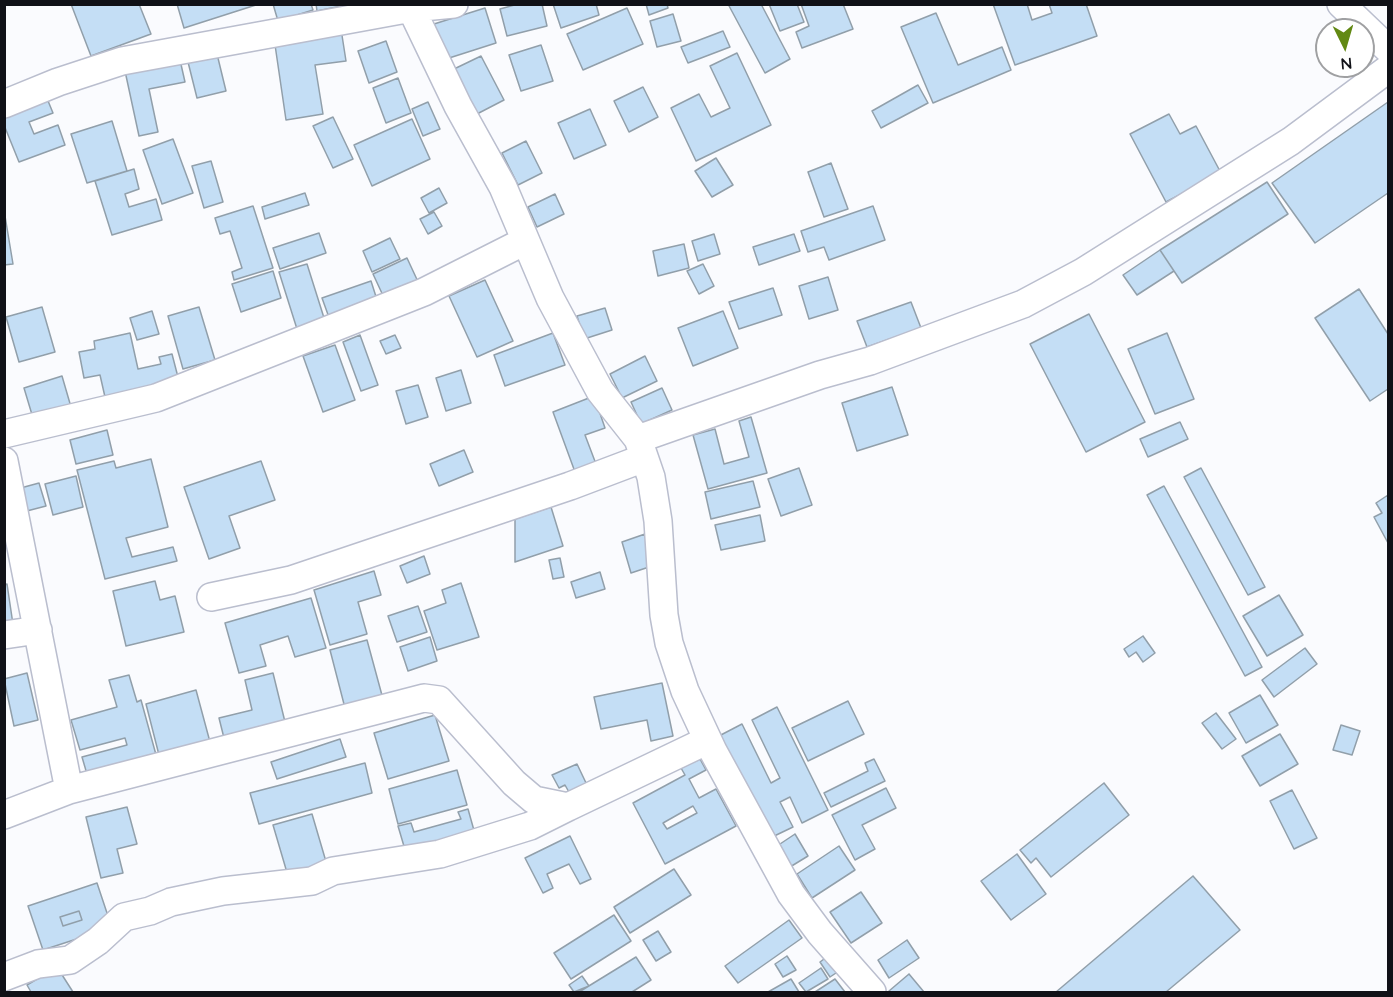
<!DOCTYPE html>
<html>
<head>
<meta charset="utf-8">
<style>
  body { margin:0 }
  #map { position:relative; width:1393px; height:997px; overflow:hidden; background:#fafbfe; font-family:Quicksand,sans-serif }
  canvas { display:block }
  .frame { position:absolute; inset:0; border:6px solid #101117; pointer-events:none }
  .north { position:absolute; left:1315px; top:18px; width:60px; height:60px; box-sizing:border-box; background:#fff; border:2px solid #9fa0a2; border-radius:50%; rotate:175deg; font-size:16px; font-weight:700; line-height:24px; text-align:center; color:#101117 }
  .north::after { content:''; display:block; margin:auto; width:21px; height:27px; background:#628913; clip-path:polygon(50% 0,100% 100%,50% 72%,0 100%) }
</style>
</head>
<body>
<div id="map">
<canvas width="1393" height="997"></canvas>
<div class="frame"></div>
<div class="north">N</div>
</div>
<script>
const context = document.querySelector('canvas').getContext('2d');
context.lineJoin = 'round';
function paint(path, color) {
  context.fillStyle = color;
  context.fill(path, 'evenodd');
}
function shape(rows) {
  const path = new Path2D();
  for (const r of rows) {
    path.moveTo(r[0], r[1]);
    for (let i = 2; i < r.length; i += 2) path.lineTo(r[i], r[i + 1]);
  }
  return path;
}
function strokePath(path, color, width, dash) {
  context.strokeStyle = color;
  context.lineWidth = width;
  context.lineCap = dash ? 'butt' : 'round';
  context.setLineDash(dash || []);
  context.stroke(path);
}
const building = shape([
  [71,4,139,4,151,34,91,56,71,4],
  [177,4,259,4,184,28,177,4],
  [273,4,311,4,313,10,278,21,273,4],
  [316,4,351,4,317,11,316,4],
  [518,4,542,4,547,26,507,36,500,9,518,4],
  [553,4,596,4,599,15,561,28,553,4],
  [646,4,667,4,668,8,649,15,646,4],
  [728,4,761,4,790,59,765,73,728,4],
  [769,4,797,4,804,22,780,31,769,4],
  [801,4,843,4,853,29,802,48,796,32,809,26,801,4],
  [993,4,1027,4,1032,20,1052,13,1049,4,1086,4,1097,36,1015,65,993,4],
  [485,8,496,43,446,59,434,24,485,8],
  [627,8,643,44,583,70,567,34,627,8],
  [936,13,958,65,1002,47,1011,70,933,103,901,27,936,13],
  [673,14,681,41,657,47,650,21,673,14],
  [341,29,346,61,315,65,323,114,286,120,274,38,341,29],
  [723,31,730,47,688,63,681,47,723,31],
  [386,41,397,72,369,83,358,51,386,41],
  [541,45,553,81,521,91,509,55,541,45],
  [737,53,771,125,696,161,671,108,699,94,711,117,730,108,710,66,737,53],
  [217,54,226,91,197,98,188,62,217,54],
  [481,56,504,100,475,115,452,70,481,56],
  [180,60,185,82,149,89,158,132,139,136,125,71,180,60],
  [398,78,411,113,386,123,373,88,398,78],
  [918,85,928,103,881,128,872,111,918,85],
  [643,87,658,117,629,132,614,101,643,87],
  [46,96,53,113,29,122,34,134,58,125,65,145,19,162,4,125,4,111,46,96],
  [428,102,440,129,423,136,412,109,428,102],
  [1388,102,1388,193,1315,243,1272,183,1388,102],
  [590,109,606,145,574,159,558,123,590,109],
  [1169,114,1180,134,1196,126,1221,173,1166,202,1130,134,1169,114],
  [333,117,353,159,333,168,313,126,333,117],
  [412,119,430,159,372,186,354,145,412,119],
  [112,121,127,171,87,183,71,134,112,121],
  [173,139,193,193,162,204,143,150,173,139],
  [526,141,542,173,518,185,502,153,526,141],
  [716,158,733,185,712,197,695,171,716,158],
  [211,161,223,202,204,208,192,166,211,161],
  [831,163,848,209,824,217,808,172,831,163],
  [134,169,139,189,125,194,129,207,156,199,162,220,112,235,95,181,134,169],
  [1267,182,1288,214,1182,283,1160,250,1267,182],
  [439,188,447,203,429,213,421,198,439,188],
  [305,193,309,205,265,219,262,207,305,193],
  [555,194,564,214,537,227,528,207,555,194],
  [253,206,273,268,234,280,232,272,242,268,230,231,220,234,215,218,253,206],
  [873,206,885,240,829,260,824,247,808,252,801,231,873,206],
  [434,212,442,226,428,234,420,219,434,212],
  [5,216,13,264,4,265,4,216,5,216],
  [319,233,326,253,280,269,273,248,319,233],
  [714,234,720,254,698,261,692,241,714,234],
  [794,234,800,251,759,265,753,247,794,234],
  [390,238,400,259,372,272,363,251,390,238],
  [684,244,689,268,658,276,653,251,684,244],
  [1160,250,1174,271,1137,295,1123,275,1160,250],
  [407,258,420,286,386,302,373,274,407,258],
  [307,264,325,321,297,329,279,272,307,264],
  [703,264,714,286,699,294,687,271,703,264],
  [273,271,281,298,241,312,232,284,273,271],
  [828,277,838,310,809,319,799,286,828,277],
  [485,280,513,341,477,357,449,296,485,280],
  [371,281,379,306,331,323,322,298,371,281],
  [773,288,782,315,739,329,729,302,773,288],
  [1359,289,1388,334,1388,389,1370,401,1315,318,1359,289],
  [911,302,921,328,867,347,857,321,911,302],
  [42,307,55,352,19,362,6,317,42,307],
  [199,307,215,360,183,369,168,316,199,307],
  [605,308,612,330,584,339,577,316,605,308],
  [152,311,159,334,137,340,130,318,152,311],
  [723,311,738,348,693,366,678,328,723,311],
  [1089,314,1145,422,1086,452,1030,344,1089,314],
  [130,333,138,369,161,364,159,357,172,354,179,381,105,397,100,375,84,378,79,352,95,349,94,341,130,333],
  [553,333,565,365,505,386,494,355,553,333],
  [1167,333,1194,399,1155,414,1128,349,1167,333],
  [360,335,378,385,361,391,343,342,360,335],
  [395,335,401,348,386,354,380,341,395,335],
  [335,345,355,400,323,412,303,356,335,345],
  [645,356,657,381,622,398,610,374,645,356],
  [461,370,471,403,446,411,436,378,461,370],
  [62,376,71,407,33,418,24,388,62,376],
  [418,385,428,417,406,424,396,391,418,385],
  [892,387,908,435,857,451,842,403,892,387],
  [662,388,672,410,641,424,631,402,662,388],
  [594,396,605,428,585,435,596,464,575,472,553,412,594,396],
  [751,417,767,473,708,489,693,435,715,429,724,464,749,457,739,421,751,417],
  [1180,422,1188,439,1148,457,1140,439,1180,422],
  [107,430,113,455,76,464,70,440,107,430],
  [464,450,473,472,439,486,430,464,464,450],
  [151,459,168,527,126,538,132,557,173,547,177,561,105,579,77,470,114,461,116,468,151,459],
  [261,461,275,500,229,516,240,548,209,559,184,487,261,461],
  [799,468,812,505,781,516,768,479,799,468],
  [1201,468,1265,587,1248,595,1184,477,1201,468],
  [76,476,83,507,53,515,45,484,76,476],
  [753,481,760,507,711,519,705,492,753,481],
  [39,483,46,506,23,512,17,489,39,483],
  [1164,486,1262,667,1245,676,1147,495,1164,486],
  [1388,495,1388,543,1374,517,1382,513,1376,503,1388,495],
  [551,507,563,546,515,562,515,519,551,507],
  [760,515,765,541,721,550,715,525,760,515],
  [645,534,655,565,631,573,622,542,645,534],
  [424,556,430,574,407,583,400,566,424,556],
  [560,558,564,577,553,579,549,560,560,558],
  [374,571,381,595,358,602,367,634,330,645,314,590,374,571],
  [600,572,605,589,576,598,571,582,600,572],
  [155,581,160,600,175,596,184,632,126,646,113,591,155,581],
  [461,583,479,637,437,650,424,611,446,603,442,590,461,583],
  [7,584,14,631,4,632,4,585,7,584],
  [1279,595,1303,635,1267,656,1243,616,1279,595],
  [311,598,326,648,295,657,288,636,260,645,266,666,239,673,225,623,311,598],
  [418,606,427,632,397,642,388,616,418,606],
  [1143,636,1155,653,1143,662,1136,652,1129,657,1124,649,1143,636],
  [430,637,437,661,408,671,400,647,430,637],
  [367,640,383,699,345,708,330,650,367,640],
  [1305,648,1317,664,1274,697,1262,680,1305,648],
  [27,673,38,720,14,726,4,679,27,673],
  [273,673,286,726,225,742,219,718,252,710,245,680,273,673],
  [129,675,137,702,141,700,158,762,89,781,82,757,127,745,125,738,80,750,71,720,117,707,109,680,129,675],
  [662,683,673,736,651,741,647,720,601,729,594,697,662,683],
  [196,690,210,742,159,755,146,704,196,690],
  [1260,695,1278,725,1246,743,1229,713,1260,695],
  [848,701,864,734,808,761,792,728,848,701],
  [777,707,828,810,802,823,790,797,780,802,793,827,768,839,717,737,742,724,771,783,780,778,752,720,777,707],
  [1216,713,1236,739,1222,749,1202,723,1216,713],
  [435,715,449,761,388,779,374,733,435,715],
  [1341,725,1360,731,1352,755,1333,750,1341,725],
  [1280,734,1298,764,1260,786,1242,756,1280,734],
  [340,739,346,757,277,779,271,762,340,739],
  [700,759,706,770,689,779,699,798,716,789,736,826,665,864,633,803,685,775,681,768,700,759],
  [693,806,697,813,667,829,663,823,693,806],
  [874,759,885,781,831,807,824,793,868,771,865,763,874,759],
  [365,763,372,793,259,824,250,793,365,763],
  [577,764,587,785,570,794,565,785,559,788,552,775,577,764],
  [457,770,467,805,398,824,389,789,457,770],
  [1104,783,1129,815,1051,877,1036,858,1031,863,1020,850,1104,783],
  [886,788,896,808,862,825,875,849,855,860,832,815,886,788],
  [1292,790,1317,838,1294,849,1270,801,1292,790],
  [127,807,137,844,117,849,123,873,101,878,86,817,127,807],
  [468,809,475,834,406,853,398,826,411,823,414,832,461,819,458,812,468,809],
  [312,814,327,865,288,876,273,825,312,814],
  [795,834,808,856,790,867,777,846,795,834],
  [570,836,591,879,580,884,569,864,547,874,553,888,543,893,525,858,570,836],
  [839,846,855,870,812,898,797,874,839,846],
  [1017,854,1046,894,1011,920,981,881,1017,854],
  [674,869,691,895,630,933,614,907,674,869],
  [1193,876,1240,930,1166,992,1056,992,1193,876],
  [97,883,108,916,92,934,43,950,28,906,97,883],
  [79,911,82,920,63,926,60,917,79,911],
  [861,892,882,923,851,943,830,912,861,892],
  [79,911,82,920,63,926,60,917,79,911],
  [614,915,631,941,571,979,554,953,614,915],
  [789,920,802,938,738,983,725,966,789,920],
  [658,931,671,952,656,961,643,940,658,931],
  [907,940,919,958,889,978,878,960,907,940],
  [787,956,796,970,783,977,775,964,787,956],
  [828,956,839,971,830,977,820,962,828,956],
  [636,957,651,980,632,992,579,992,636,957],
  [57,967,73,992,31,992,27,985,57,967],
  [821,968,828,979,806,992,799,983,821,968],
  [909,974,924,992,890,992,889,991,909,974],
  [582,976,589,986,574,992,569,985,582,976],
  [791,979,799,992,768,992,791,979],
  [835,979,845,992,815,992,835,979]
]);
paint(building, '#c4def5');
strokePath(building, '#919faa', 1.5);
const minor = shape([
  [409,4,458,106,503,187,550,298,600,391,638,439,651,477,658,521,664,615,669,643,685,691,713,751,791,894,820,933,872,992],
  [1341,4,1388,49],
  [4,104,58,82,122,61,412,8,454,4],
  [4,434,156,398,424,292,525,241],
  [638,439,820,375,870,361,1023,304,1083,272,1291,141,1388,69],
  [4,461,69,790],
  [211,597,291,580,570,486,644,458],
  [4,635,38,630],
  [4,815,69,790,424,698,439,700,514,783,534,800,568,807,708,740],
  [4,977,38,964,70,960,98,941,124,917,150,911,171,902,223,891,312,881,333,871,440,854,530,826,568,807]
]);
strokePath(minor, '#babece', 30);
strokePath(minor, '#fff', 27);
</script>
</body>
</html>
